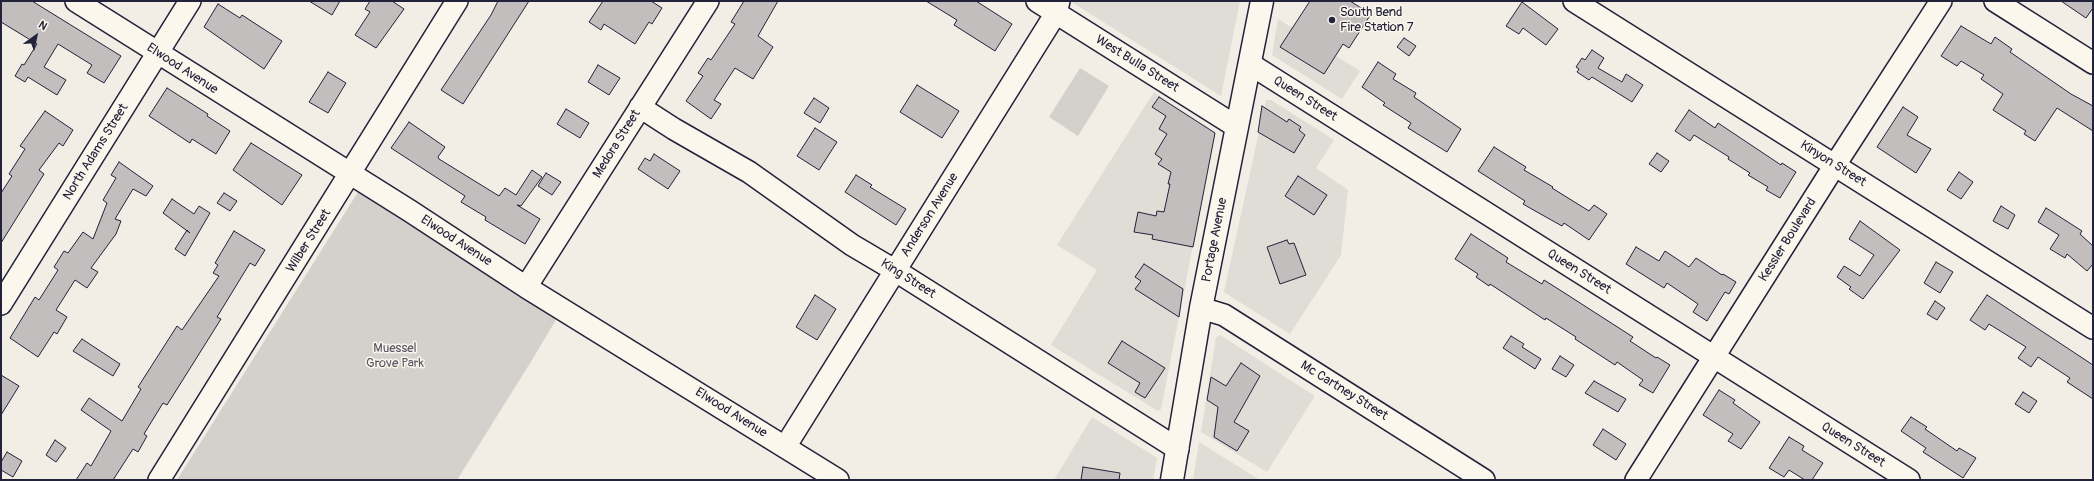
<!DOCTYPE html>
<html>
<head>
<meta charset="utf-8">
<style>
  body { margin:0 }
  #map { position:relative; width:2094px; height:481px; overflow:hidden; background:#f2eee5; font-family:Pangolin,sans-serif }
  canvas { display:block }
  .frame { position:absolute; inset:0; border:2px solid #22223b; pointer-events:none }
  .north { position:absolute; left:16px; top:16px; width:40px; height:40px; -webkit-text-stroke:3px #fbf7ec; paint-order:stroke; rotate:33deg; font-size:11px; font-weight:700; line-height:16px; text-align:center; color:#22223b }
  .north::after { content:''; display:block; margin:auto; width:14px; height:18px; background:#22223b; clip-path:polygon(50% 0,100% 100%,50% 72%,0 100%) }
</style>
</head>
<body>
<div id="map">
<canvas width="2094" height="481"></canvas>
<div class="frame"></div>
<div class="north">N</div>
</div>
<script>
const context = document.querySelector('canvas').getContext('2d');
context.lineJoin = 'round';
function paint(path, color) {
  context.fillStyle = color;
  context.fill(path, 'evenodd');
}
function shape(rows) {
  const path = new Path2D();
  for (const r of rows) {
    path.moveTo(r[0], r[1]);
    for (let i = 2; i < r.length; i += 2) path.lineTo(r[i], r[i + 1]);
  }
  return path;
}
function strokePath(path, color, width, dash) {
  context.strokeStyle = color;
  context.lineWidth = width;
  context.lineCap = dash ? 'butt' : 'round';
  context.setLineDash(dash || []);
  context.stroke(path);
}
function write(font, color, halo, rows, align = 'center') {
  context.font = font + ' Pangolin,sans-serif';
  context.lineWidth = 3;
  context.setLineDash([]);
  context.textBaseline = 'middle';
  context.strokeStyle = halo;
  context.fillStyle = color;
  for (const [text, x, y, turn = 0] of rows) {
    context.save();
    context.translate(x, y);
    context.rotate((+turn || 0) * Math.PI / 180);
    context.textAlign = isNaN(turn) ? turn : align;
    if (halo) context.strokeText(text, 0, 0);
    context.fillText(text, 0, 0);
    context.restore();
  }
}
paint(shape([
  [1073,1,1240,1,1221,96,1073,3],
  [1278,19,1360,71,1342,99,1272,55],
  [1154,92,1215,132,1161,409,1158,411,1051,345,1097,270,1057,245],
  [1266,100,1271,100,1334,140,1316,168,1348,190,1341,255,1290,334,1224,292],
  [1220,335,1315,396,1267,472,1201,432,1216,338],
  [1092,417,1157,458,1153,480,1054,480],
  [1199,442,1260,480,1193,480]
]), '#e0dcd6');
paint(shape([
  [1080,68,1109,86,1078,136,1049,117],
  [358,192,557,318,532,360,457,480,177,480]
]), '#d4d1cc');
const building = shape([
  [1,1,32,1,121,56,104,83,87,73,92,65,58,44,44,67,66,80,57,95,28,77,25,82,15,76,22,64,24,65,37,44,1,22,1,1],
  [309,1,340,1,332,15,309,1],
  [370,1,392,1,404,9,376,48,355,35,370,12,365,9,370,1],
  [498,1,529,1,463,104,441,90,491,15,498,1],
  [603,1,651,1,662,8,652,24,649,22,635,44,604,24,601,30,589,22,603,1],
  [744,1,778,1,758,36,773,47,753,79,735,68,714,100,721,104,711,119,686,101,703,76,698,73,708,58,711,60,735,24,731,22,744,1],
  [926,1,976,1,1012,24,995,51,954,25,957,20,926,1],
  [1310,1,1350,1,1371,14,1349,48,1343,44,1324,74,1280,47,1310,1],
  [2061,1,2093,1,2093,8,2086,18,2061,1],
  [1522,2,1558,29,1546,45,1523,28,1519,34,1506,26,1522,2],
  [218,4,240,18,242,15,282,41,264,69,204,27,218,4],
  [1961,26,1991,44,1995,37,2012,49,2010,52,2071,94,2093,106,2093,131,2057,108,2035,141,2024,134,2026,131,1993,110,2003,94,1981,79,1984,75,1961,61,1957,66,1941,56,1961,26],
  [1404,38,1416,46,1409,56,1397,47,1404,38],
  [1592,50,1604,58,1598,68,1622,82,1626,74,1643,85,1632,102,1592,77,1589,80,1577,72,1579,69,1576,67,1582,58,1585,60,1592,50],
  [1378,62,1396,74,1393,79,1416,93,1414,97,1461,129,1447,152,1408,128,1411,123,1383,105,1385,103,1362,87,1378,62],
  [598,65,620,78,609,95,588,82,598,65],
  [328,72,346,83,328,113,309,102,328,72],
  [917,85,959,111,942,138,900,112,917,85],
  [167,88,208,114,207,116,230,131,216,154,192,139,190,143,149,116,167,88],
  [1159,97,1215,133,1193,247,1152,239,1153,235,1134,232,1138,212,1156,216,1157,211,1164,212,1170,184,1168,184,1171,172,1158,164,1162,159,1155,154,1167,134,1159,129,1166,116,1152,107,1159,97],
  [814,98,829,108,820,123,804,113,814,98],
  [1262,106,1287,122,1289,119,1301,127,1299,130,1305,135,1294,153,1258,132,1262,106],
  [1903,107,1918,117,1907,135,1931,149,1916,173,1877,147,1903,107],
  [566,109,589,123,580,138,557,124,566,109],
  [1689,110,1715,128,1718,123,1781,165,1782,163,1796,172,1780,198,1766,190,1768,187,1748,175,1750,173,1728,159,1729,157,1694,135,1690,141,1675,131,1689,110],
  [45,111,73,130,63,146,59,143,39,170,44,174,1,243,1,193,12,176,9,174,25,149,20,146,45,111],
  [409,122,445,147,438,157,439,159,499,196,505,188,516,195,532,170,542,177,521,206,517,205,540,219,525,244,485,220,486,217,461,202,465,196,391,148,409,122],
  [815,128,837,142,819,170,797,156,815,128],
  [251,143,302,175,282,205,233,170,251,143],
  [1494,147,1526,167,1524,170,1553,187,1552,188,1589,211,1594,205,1607,214,1589,240,1564,223,1562,226,1537,212,1523,204,1525,201,1478,171,1494,147],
  [1657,153,1669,161,1661,172,1649,164,1657,153],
  [654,154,680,171,668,189,638,169,645,158,650,161,654,154],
  [119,162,153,186,146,196,133,189,115,219,121,221,116,234,91,268,98,272,87,288,75,280,56,310,67,317,57,334,54,332,38,357,10,338,35,297,39,300,58,270,54,267,64,251,68,253,83,232,93,239,107,203,103,200,116,178,111,175,119,162],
  [1959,172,1973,182,1961,199,1947,190,1959,172],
  [546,173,561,182,552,195,538,186,546,173],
  [856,175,872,185,870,187,906,209,896,225,845,192,856,175],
  [1298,176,1327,195,1314,215,1285,196,1298,176],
  [224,193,237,201,230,211,217,203,224,193],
  [172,199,194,214,199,206,210,213,185,256,175,249,187,230,190,233,163,213,172,199],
  [2001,206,2015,215,2008,229,1993,221,2001,206],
  [2046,208,2082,231,2080,234,2093,246,2093,264,2087,271,2067,254,2065,258,2050,249,2059,235,2038,222,2046,208],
  [1860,221,1900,250,1863,299,1849,289,1851,287,1837,277,1844,266,1860,276,1874,255,1849,239,1860,221],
  [234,231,265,250,255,266,250,263,217,317,221,319,167,405,163,403,144,434,147,436,138,452,133,449,113,480,76,480,87,463,91,466,111,431,81,410,89,398,122,421,141,389,138,387,177,326,182,330,219,276,213,273,218,265,215,263,234,231],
  [1471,234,1508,258,1506,262,1542,284,1544,280,1563,292,1633,337,1630,341,1656,358,1657,357,1670,365,1653,393,1639,385,1643,380,1617,362,1615,365,1575,339,1576,337,1546,318,1545,320,1490,284,1489,286,1476,277,1478,274,1455,259,1471,234],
  [1287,240,1289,244,1294,243,1306,275,1280,284,1267,247,1287,240],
  [1636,247,1659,261,1665,251,1689,267,1696,258,1722,275,1723,274,1736,282,1729,294,1725,292,1707,321,1693,312,1698,304,1667,283,1664,288,1626,264,1636,247],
  [1936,262,1953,272,1940,293,1924,283,1936,262],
  [1144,264,1183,289,1179,317,1135,289,1141,281,1135,277,1144,264],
  [815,295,836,309,817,340,796,327,815,295],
  [1987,295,2093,365,2093,399,2067,382,2070,378,2038,357,2031,367,2018,358,2026,347,1989,324,1985,330,1970,320,1987,295],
  [1935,301,1945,308,1937,320,1927,314,1935,301],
  [1511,336,1524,344,1522,347,1541,359,1535,369,1503,348,1511,336],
  [82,339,120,364,113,376,73,351,82,339],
  [1122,341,1165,368,1145,398,1135,392,1140,383,1108,363,1122,341],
  [1560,356,1574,365,1566,377,1552,369,1560,356],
  [1241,363,1260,376,1234,422,1249,431,1237,451,1214,437,1218,407,1207,400,1211,377,1226,386,1241,363],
  [1,375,19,386,1,415,1,375],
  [1594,381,1626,399,1618,412,1585,393,1594,381],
  [1719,390,1735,400,1733,403,1760,422,1741,449,1728,441,1733,434,1703,415,1719,390],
  [2023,392,2037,401,2029,413,2015,404,2023,392],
  [1911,417,1927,427,1925,429,1957,451,1959,448,1976,458,1963,478,1923,452,1926,448,1901,431,1911,417],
  [1603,429,1626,444,1616,460,1593,445,1603,429],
  [1789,437,1804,446,1802,450,1823,463,1812,480,1805,480,1789,470,1784,477,1769,468,1789,437],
  [55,440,66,448,56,462,46,455,55,440],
  [7,452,22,461,13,477,1,470,1,462,7,452],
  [1083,467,1120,473,1119,480,1081,480,1083,467]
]);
paint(building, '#c2bebe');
strokePath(building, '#22223b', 1);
const minor = shape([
  [76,1,410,211,526,287,838,480],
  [1037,1,1237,127],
  [1574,1,2093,328],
  [1995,1,2093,63],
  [1250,64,1909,480],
  [640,107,674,129,749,172,852,245,896,271,1178,449],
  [526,287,708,1],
  [1,304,190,1],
  [1201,308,1224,315,1484,480],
  [785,447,1056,13,1059,1],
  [159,480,457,1],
  [1636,480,1835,165,1941,1]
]);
const major = shape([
  [1172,480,1201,308,1262,1]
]);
strokePath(minor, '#22223b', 24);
strokePath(major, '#22223b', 25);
strokePath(minor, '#fbf7ec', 21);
strokePath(major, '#fbf7ec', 22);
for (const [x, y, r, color] of [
  [1332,20,4,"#22223b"]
]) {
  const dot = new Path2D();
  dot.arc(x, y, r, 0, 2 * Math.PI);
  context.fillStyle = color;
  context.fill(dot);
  strokePath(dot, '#fbf7ec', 1.5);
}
write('13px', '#22223b', '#fbf7ec', [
  ["South Bend",1340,13],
  ["Fire Station 7",1340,28]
], 'left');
write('13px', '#22223b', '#fbf7ec', [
  ["West Bulla Street",1137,64,32],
  ["Elwood Avenue",182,69,33],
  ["Queen Street",1305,99,32],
  ["Medora Street",617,144,-58],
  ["North Adams Street",96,152,-58],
  ["Kinyon Street",1833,164,32],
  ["Anderson Avenue",930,215,-58],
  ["Portage Avenue",1215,240,-79],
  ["Kessler Boulevard",1788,240,-58],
  ["Wilber Street",309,241,-58],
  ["Elwood Avenue",456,241,33],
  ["Queen Street",1579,272,32],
  ["King Street",908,279,32],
  ["Mc Cartney Street",1344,391,32],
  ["Elwood Avenue",731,413,32],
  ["Queen Street",1853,445,32]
]);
write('13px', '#575766', '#fbf7ec', [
  ["Muessel",395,349],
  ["Grove Park",395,364]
]);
</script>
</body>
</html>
